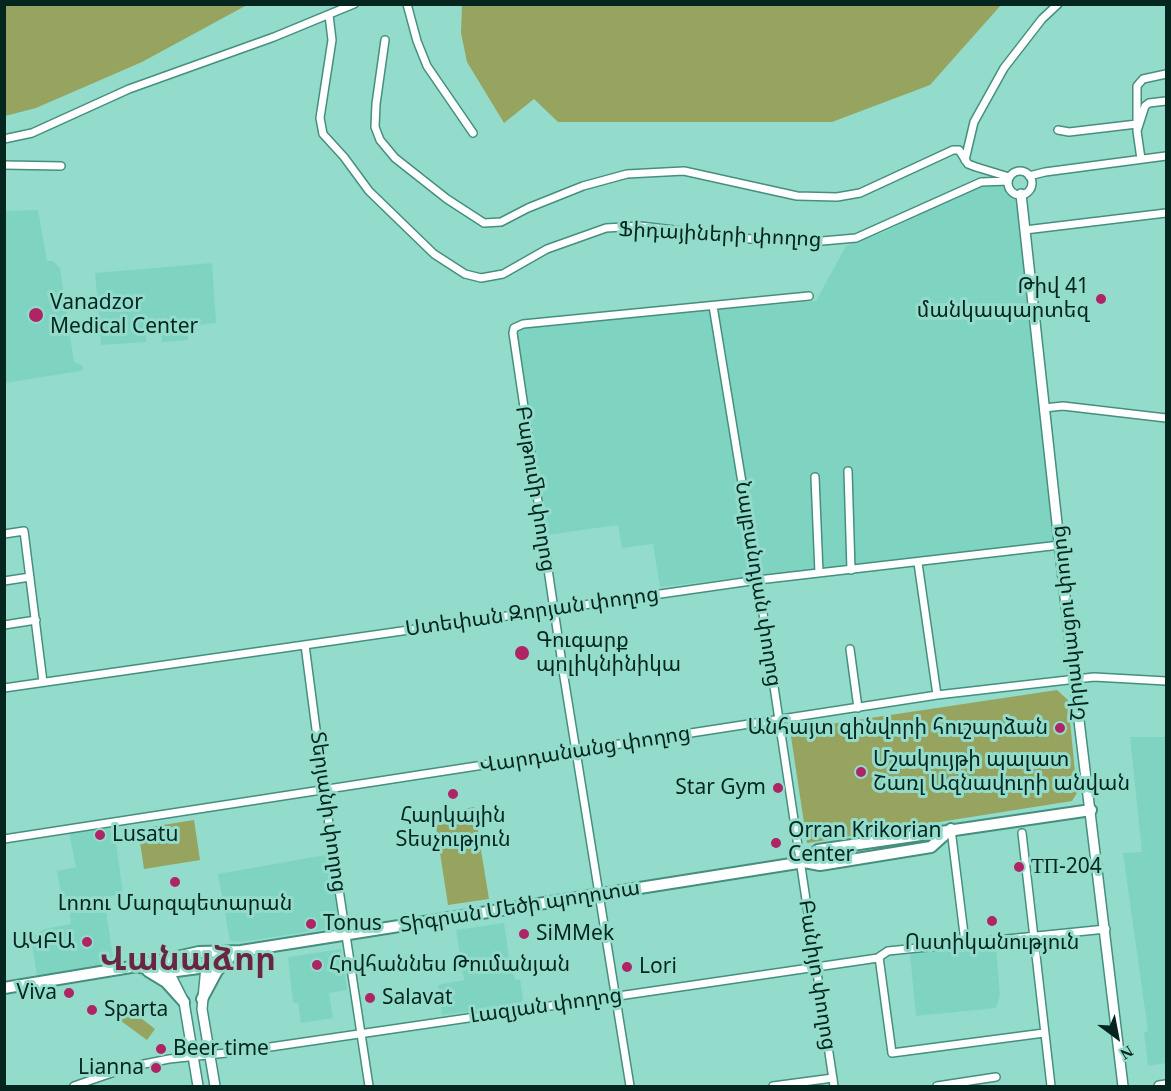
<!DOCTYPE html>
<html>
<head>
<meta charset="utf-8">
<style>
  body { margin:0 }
  #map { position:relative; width:1171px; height:1091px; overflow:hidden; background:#93dccb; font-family:Georgia,serif }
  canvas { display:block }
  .frame { position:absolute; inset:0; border:6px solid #05251f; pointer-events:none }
  .north { position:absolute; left:1087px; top:1007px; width:60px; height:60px; -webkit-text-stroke:4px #93dccb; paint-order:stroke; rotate:148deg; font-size:16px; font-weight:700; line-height:24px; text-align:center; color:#05251f }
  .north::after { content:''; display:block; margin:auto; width:21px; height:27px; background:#05251f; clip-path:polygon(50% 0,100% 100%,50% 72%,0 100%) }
</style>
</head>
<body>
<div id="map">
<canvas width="1171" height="1091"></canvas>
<div class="frame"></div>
<div class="north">N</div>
</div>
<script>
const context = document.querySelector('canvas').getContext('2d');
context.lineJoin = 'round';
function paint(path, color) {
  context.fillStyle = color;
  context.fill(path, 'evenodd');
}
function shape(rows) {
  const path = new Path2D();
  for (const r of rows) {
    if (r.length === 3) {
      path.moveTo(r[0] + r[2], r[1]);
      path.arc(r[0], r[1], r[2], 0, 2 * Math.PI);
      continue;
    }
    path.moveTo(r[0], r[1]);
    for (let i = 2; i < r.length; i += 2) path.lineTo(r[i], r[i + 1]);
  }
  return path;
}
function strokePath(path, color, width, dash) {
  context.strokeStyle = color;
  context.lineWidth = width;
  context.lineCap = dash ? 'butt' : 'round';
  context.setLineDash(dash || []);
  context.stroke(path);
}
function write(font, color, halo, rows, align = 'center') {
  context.font = font + ' Georgia,"Noto Sans Armenian",serif';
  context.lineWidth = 6;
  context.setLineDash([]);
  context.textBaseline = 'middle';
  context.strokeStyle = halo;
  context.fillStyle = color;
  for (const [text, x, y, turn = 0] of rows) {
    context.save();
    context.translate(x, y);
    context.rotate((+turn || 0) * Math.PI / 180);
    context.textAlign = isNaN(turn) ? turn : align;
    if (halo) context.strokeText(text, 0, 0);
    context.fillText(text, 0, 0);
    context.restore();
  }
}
paint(shape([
  [982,184,1003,186,1017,202,1056,535,1053,541,660,587,653,544,622,548,618,525,547,535,516,334,520,327,816,301,846,246,884,232],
  [38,210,47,261,53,261,60,268,74,362,82,365,83,369,81,371,5,383,4,211],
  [212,263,216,323,187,326,188,340,162,342,161,332,146,333,146,342,101,345,95,273],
  [1130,737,1166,737,1166,1063,1148,1066,1144,1032,1148,1031,1123,853,1142,852],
  [107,827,114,828,123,894,104,898,114,963,37,976,31,938,44,929,71,924,68,900,62,898,57,871,76,867,69,833],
  [331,854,342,922,339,927,241,942,230,941,218,874],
  [504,923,510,965,516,980,520,979,523,999,521,1005,442,1015,438,985,464,980,456,930],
  [978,946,996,949,1000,995,996,1008,916,1016,910,954],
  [341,949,347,990,329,993,333,1018,301,1023,298,1003,293,1003,288,957]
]), '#7fd4c1');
paint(shape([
  [5,4,247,4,247,5,142,62,36,108,5,116],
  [462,5,462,4,1001,5,930,85,832,122,558,122,534,99,504,123,467,62,461,33],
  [1057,690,1068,700,1077,793,1072,801,807,843,790,730],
  [474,807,489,899,448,905,434,814],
  [194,820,200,860,144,869,138,829],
  [129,1009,155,1029,147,1040,121,1021]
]), '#96a45f');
const street = shape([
  [407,4,417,41,427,66,473,133],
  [329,15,332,40,320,118,323,134,344,157,369,191,434,254,465,274,481,278,503,274,547,249,606,228,640,226,768,241,811,242,856,238,981,182,1008,181],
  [385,40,376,104,375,127,380,140,395,158,447,199,484,223,501,222,528,208,583,186,627,174,684,171,797,196,837,197,860,193,953,150,959,150,968,164,976,167,1009,177],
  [1058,130,1069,132,1137,124],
  [1137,131,1137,86,1143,79,1166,74],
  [4,139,32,133,129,89,274,37,354,4],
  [1141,159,1137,131,1145,106,1149,103,1166,101],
  [965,160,974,122,1004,68,1042,19,1058,4],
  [4,165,61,166],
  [1020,183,12],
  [1029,176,1045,172,1166,156],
  [1025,230,1166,213],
  [713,306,758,580,834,1086],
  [1044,408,1063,406,1166,418],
  [848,471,851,570],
  [815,477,819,573],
  [4,534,24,531,43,682],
  [918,563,937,695],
  [4,581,30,577],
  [4,625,36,620],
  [305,645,325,798,369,1086],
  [850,649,858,708],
  [4,688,758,580,1060,545],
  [951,829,965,942],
  [1022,833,1051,1086],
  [4,839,937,695,1094,677,1166,681],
  [1044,1033,892,1053,879,957,888,951,1106,929],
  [74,1086,129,1067,169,1059,236,1052,878,958],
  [630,1086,564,677,513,333,514,328,523,324,809,296],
  [773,1086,833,1078],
  [937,1086,996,1077]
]);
const secondary = shape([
  [1021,194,1074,679,1123,1086],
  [206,967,202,1009,215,1086],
  [169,972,184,1002,198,1086],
  [1159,1086,1166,1085]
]);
const primary = shape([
  [804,862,818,850,1091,810],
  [140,967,169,972,206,967,234,952],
  [148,971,166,982,184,1002],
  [4,988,137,966,199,952,241,951,804,862,820,865,931,847,951,829],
  [202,999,217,971,230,957]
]);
strokePath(street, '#458f7f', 10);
strokePath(secondary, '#458f7f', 12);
strokePath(primary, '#458f7f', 14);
strokePath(street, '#fff', 7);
strokePath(secondary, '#fff', 9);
strokePath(primary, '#fff', 10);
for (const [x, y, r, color] of [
  [1101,299,6,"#ae2464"],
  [36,315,8,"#ae2464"],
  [522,653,8,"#ae2464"],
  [1060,728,6,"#ae2464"],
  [861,772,6,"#ae2464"],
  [778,788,6,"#ae2464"],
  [453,794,6,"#ae2464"],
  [100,835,6,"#ae2464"],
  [776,843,6,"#ae2464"],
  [1019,867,6,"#ae2464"],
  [175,882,6,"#ae2464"],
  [992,921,6,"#ae2464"],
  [311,924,6,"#ae2464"],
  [524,934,6,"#ae2464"],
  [87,942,6,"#ae2464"],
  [317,965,6,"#ae2464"],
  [627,967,6,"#ae2464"],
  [69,993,6,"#ae2464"],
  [370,998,6,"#ae2464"],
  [92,1010,6,"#ae2464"],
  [161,1049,6,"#ae2464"],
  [156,1068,6,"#ae2464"]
]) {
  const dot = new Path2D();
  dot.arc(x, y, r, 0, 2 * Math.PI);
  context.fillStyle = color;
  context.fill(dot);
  strokePath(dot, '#93dccb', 2);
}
write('21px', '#05251f', '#93dccb', [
  ["Ֆիդայիների փողոց",720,235,3],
  ["Բաթումի փողոց",535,489,81],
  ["Նալբանդյան փողոց",758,584,81],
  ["Ստեփան Զորյան փողոց",532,612,-8],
  ["Շիրակացու փողոց",1069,623,-96],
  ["Վարդանանց փողոց",585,750,-9],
  ["Տերյանի փողոց",328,812,82],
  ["Տիգրան Մեծի պողոտա",520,907,-9],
  ["Բանիյո փողոց",817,975,81],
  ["Լազյան փողոց",546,1006,-8]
]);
write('21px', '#05251f', '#93dccb', [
  ["Թիվ 41",1089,287,"right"],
  ["մանկապարտեզ",1089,311,"right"],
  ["Vanadzor",50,303],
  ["Medical Center",50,327],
  ["Գուգարք",536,641],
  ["պոլիկնինիկա",536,665],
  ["Անհայտ զինվորի հուշարձան",1048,728,"right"],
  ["Մշակույթի պալատ",873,760],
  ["Շառլ Ազնավուրի անվան",873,784],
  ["Star Gym",766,788,"right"],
  ["Հարկային",453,816,"center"],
  ["Տեսչություն",453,840,"center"],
  ["Orran Krikorian",788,831],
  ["Center",788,855],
  ["Lusatu",112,835],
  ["ТП-204",1031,867],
  ["Լոռու Մարզպետարան",175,904,"center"],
  ["Tonus",323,924],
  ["SiMMek",536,934],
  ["ԱԿԲԱ",75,942,"right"],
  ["Ոստիկանություն",992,943,"center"],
  ["Հովհաննես Թումանյան",329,965],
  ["Lori",639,967],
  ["Viva",57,993,"right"],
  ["Salavat",382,998],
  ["Sparta",104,1010],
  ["Beer time",173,1049],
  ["Lianna",144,1068,"right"]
], 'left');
write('bold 33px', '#692641', '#93dccb', [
  ["Վանաձոր",188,961]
]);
</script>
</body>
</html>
